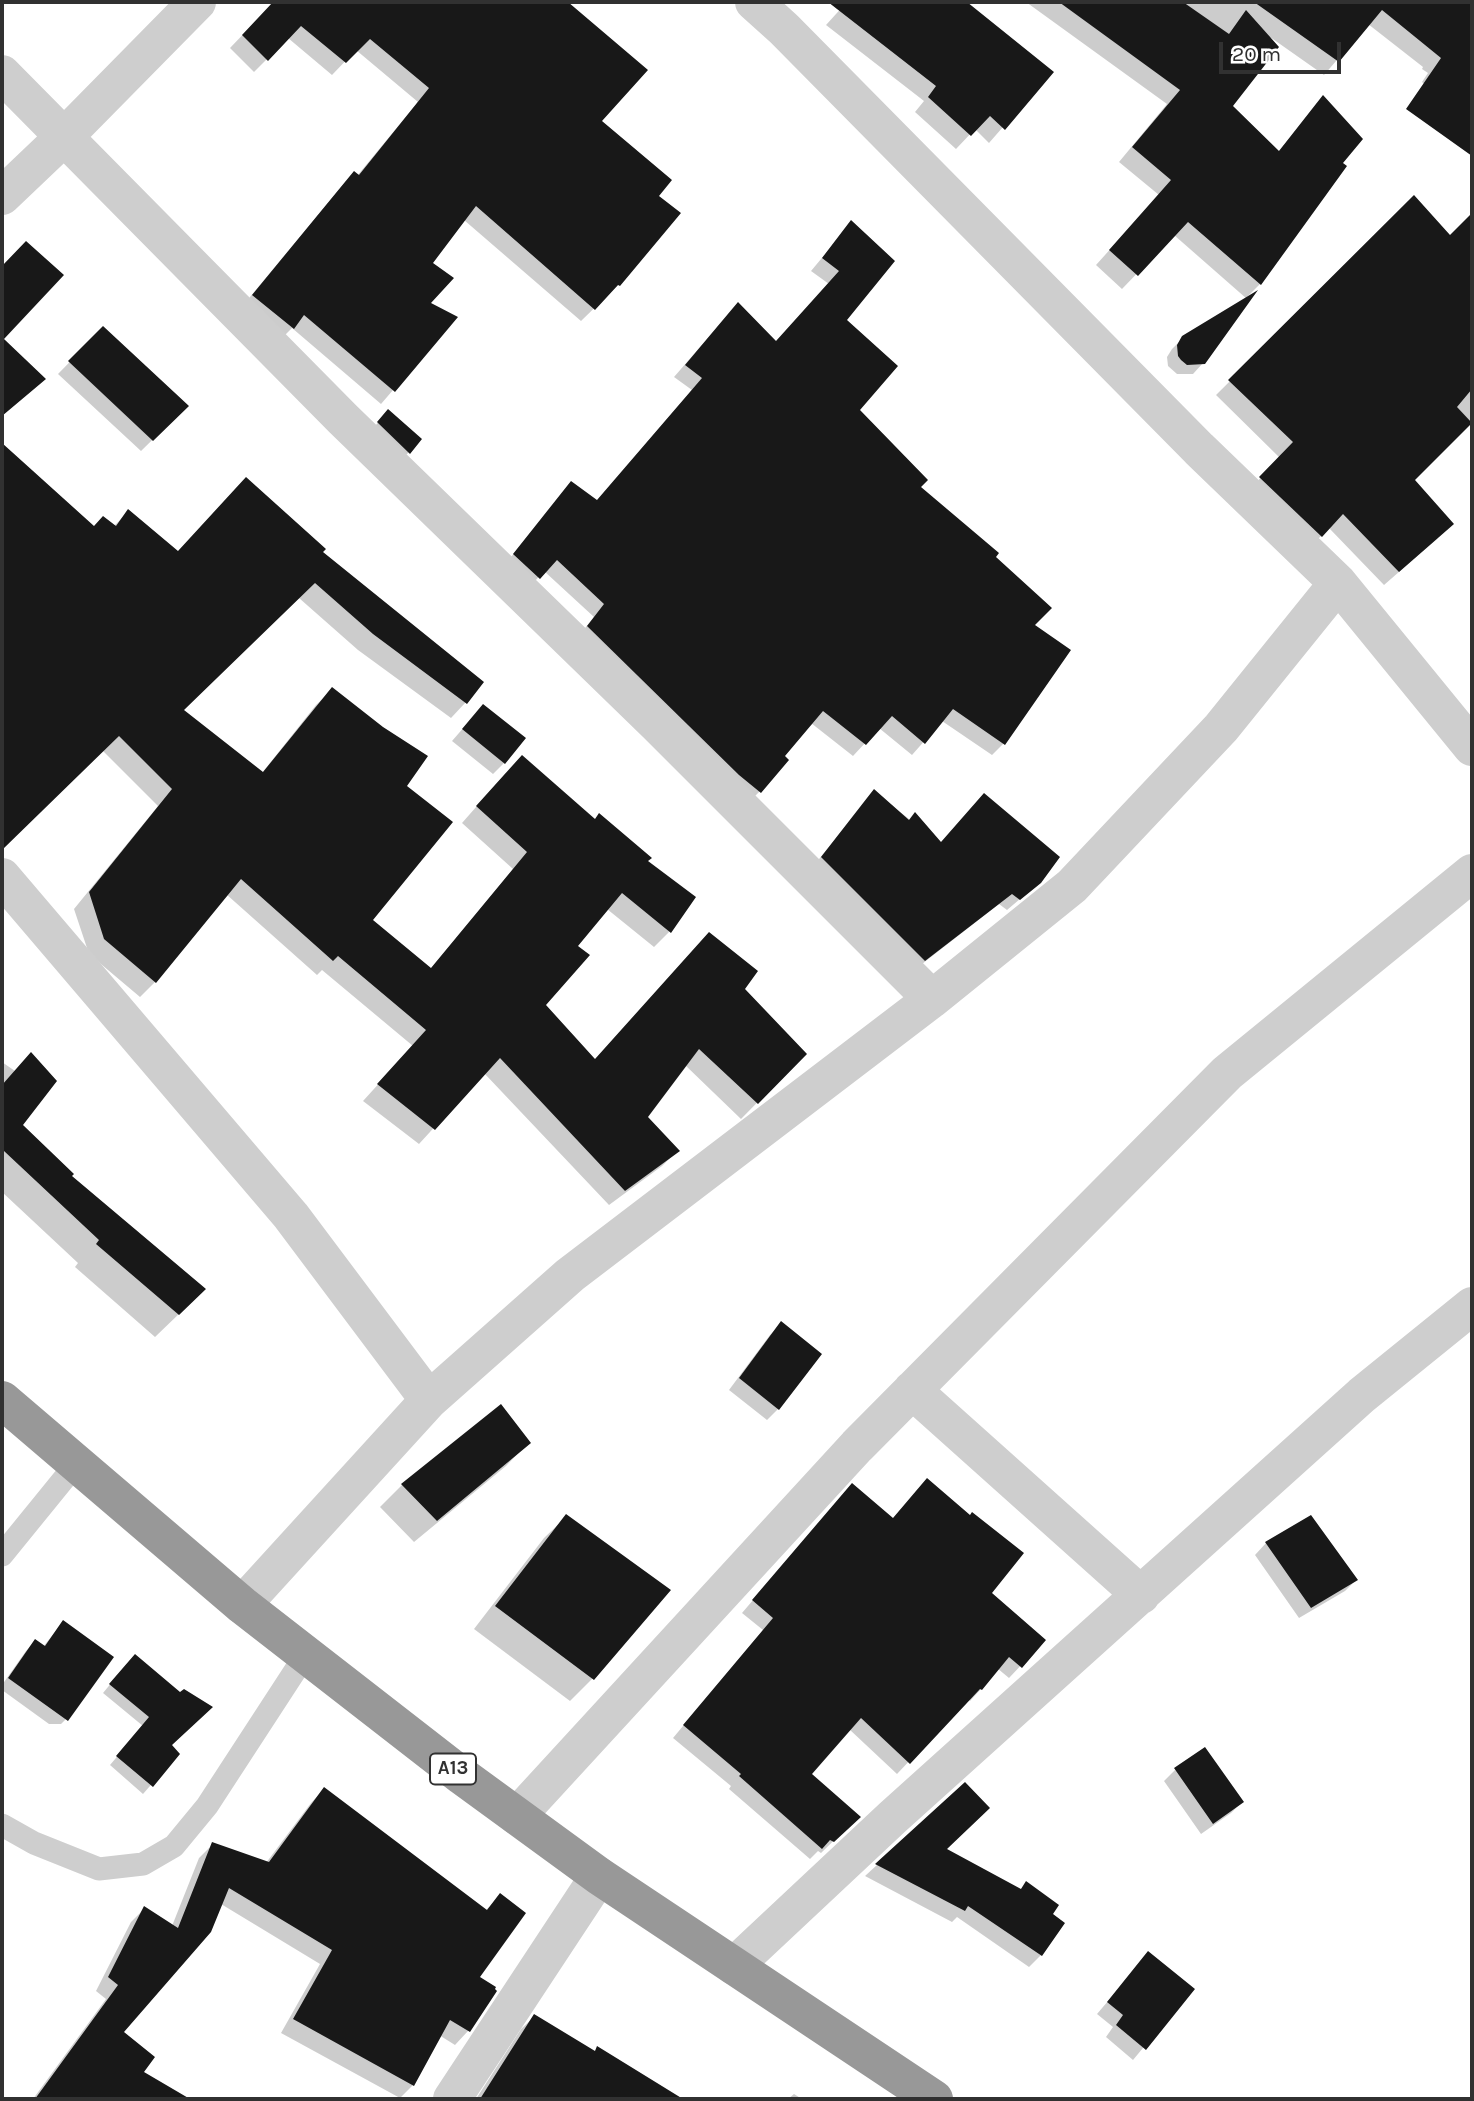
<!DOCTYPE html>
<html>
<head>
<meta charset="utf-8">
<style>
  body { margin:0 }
  #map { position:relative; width:1474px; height:2101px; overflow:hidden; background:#fff; font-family:Karla,sans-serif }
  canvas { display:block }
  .frame { position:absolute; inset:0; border:4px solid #313131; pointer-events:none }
  .scale { position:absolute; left:1219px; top:42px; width:122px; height:32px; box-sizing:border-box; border:4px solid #313131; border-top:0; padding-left:9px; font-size:21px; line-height:24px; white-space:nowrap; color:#313131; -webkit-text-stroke:5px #fff; paint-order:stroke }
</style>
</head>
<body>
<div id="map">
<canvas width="1474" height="2101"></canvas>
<div class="frame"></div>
<div class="scale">20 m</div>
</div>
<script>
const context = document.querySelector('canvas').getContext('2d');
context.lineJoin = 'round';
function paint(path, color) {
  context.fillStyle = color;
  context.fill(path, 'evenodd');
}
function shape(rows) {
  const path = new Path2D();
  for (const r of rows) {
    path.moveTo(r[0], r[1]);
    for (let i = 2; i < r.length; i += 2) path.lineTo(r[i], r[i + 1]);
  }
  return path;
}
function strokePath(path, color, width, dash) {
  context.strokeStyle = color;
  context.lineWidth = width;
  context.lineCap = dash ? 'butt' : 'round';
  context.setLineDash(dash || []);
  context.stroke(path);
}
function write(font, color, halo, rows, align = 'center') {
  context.font = font + ' Karla,sans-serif';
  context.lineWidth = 7;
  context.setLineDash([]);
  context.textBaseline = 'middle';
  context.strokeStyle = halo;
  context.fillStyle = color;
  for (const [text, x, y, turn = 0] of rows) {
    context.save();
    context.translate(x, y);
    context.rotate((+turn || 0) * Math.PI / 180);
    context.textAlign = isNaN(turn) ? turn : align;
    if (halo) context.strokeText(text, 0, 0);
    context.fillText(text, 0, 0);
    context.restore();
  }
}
paint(shape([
  [274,2,565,2,646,70,600,121,657,196,618,285,581,321,464,220,431,263,428,304,455,318,381,404,292,328,280,340,240,309,342,186,354,173,357,176,418,102,356,50,332,75,288,38,254,72,230,48],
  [844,2,964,2,1051,72,989,143,975,129,956,149,915,112,924,101,826,25,846,3],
  [1026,2,1472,2,1472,129,1422,82,1428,73,1422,69,1423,67,1368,24,1324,75,1270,37,1277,47,1231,106,1278,152,1323,98,1361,139,1341,164,1344,166,1260,284,1246,298,1251,296,1203,363,1193,374,1177,374,1168,366,1167,357,1172,349,1183,338,1247,299,1174,235,1122,289,1096,265,1159,195,1119,162,1167,104],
  [1414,198,1450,237,1472,215,1472,420,1412,480,1438,538,1384,585,1329,528,1307,550,1247,492,1280,458,1216,395],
  [851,223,845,320,858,410,919,487,993,557,1033,625,1004,743,992,755,942,721,912,755,879,728,853,756,811,723,783,756,760,791,748,803,577,638,594,617,544,571,527,590,503,567,560,496,596,502,692,390,674,377,727,316,776,343,829,284,811,271],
  [103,328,187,406,141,451,58,374],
  [388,412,409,452,404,457,373,428],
  [2,445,94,528,113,527,128,512,177,553,321,552,466,702,451,718,358,650,299,598,182,710,262,773,316,705,332,690,405,786,371,920,430,970,513,869,462,823,506,773,594,821,646,862,669,932,654,947,607,909,575,946,544,1005,594,1060,742,989,805,1054,741,1119,685,1065,646,1117,677,1151,662,1166,609,1205,484,1073,419,1144,363,1101,413,1046,322,970,317,975,226,894,155,982,140,997,89,954,74,909,158,806,102,750,2,848],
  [472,718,504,763,493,774,452,741],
  [874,791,940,844,1040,882,1007,910,999,904,913,971,811,869],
  [2,1062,15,1071,21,1125,70,1176,181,1312,155,1337,75,1267,78,1263,2,1192],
  [781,1324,778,1409,767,1420,729,1390,770,1335],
  [501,1406,528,1443,506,1466,414,1542,380,1507,402,1485],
  [841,1497,892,1519,990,1593,1044,1641,1009,1678,997,1668,981,1689,970,1701,968,1699,897,1774,849,1729,809,1774,858,1817,821,1853,818,1851,810,1859,729,1789,731,1786,673,1738,763,1630,742,1613],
  [567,1516,593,1678,570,1701,474,1629,544,1538],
  [1311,1517,1356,1580,1345,1591,1299,1618,1255,1555,1266,1543],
  [63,1622,71,1714,61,1724,49,1724,2,1690,2,1685,26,1651,35,1641,43,1647],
  [127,1664,180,1694,170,1745,178,1754,143,1794,110,1765,143,1726,103,1693],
  [1175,1770,1242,1802,1231,1813,1201,1834,1164,1781],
  [965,1784,945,1850,1020,1890,1026,1884,1050,1915,1062,1923,1041,1955,1029,1967,957,1917,952,1922,865,1876],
  [324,1789,485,1911,500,1896,477,1978,495,1991,468,2031,455,2045,439,2035,413,2085,400,2098,281,2033,320,1964,221,1904,121,2033,141,2073,186,2099,33,2099,106,1999,96,1991,131,1922,144,1909,172,1926,199,1858,213,1844,266,1863,311,1803],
  [1148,1954,1192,1989,1133,2060,1106,2037,1113,2027,1097,2014],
  [535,2016,594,2052,598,2048,679,2099,476,2099,521,2029],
  [794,2094,802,2099,788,2099]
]), '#0003');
paint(shape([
  [273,2,568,2,648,70,602,121,672,180,659,196,681,213,620,286,618,285,595,310,476,206,433,263,454,278,431,303,458,317,395,392,304,315,294,329,252,295,354,171,359,175,429,88,370,39,346,63,301,26,268,61,242,35],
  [828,2,967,2,1054,72,1005,130,990,116,971,136,928,97,936,86],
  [1059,2,1183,2,1229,34,1246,10,1279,47,1233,106,1279,151,1323,95,1363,139,1343,163,1347,166,1261,285,1188,222,1138,276,1109,250,1171,180,1132,147,1180,90],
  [1254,2,1472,2,1472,156,1406,109,1441,58,1382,10,1339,62],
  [1414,195,1450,235,1472,213,1472,389,1457,407,1472,423,1415,480,1454,524,1399,572,1343,514,1322,537,1259,477,1293,442,1228,380],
  [851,220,895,261,847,320,898,366,860,410,928,480,921,487,999,553,996,557,1052,608,1035,625,1071,650,1005,745,953,709,925,744,892,716,866,745,823,711,785,756,789,760,761,793,739,775,587,626,604,604,557,560,540,579,513,554,571,481,597,500,702,378,685,365,738,302,776,341,839,271,822,258],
  [26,241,64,275,4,339,46,379,2,416,2,266],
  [1258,290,1205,364,1187,365,1181,360,1178,356,1177,345,1182,336],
  [103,326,189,406,153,441,68,361],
  [388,409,422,439,410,454,377,422],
  [2,443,94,526,103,516,116,526,128,509,178,551,246,477,326,549,323,552,484,682,467,704,373,634,315,583,184,710,263,772,332,687,383,727,428,756,407,786,453,822,373,920,431,968,527,852,476,806,522,755,595,819,599,813,652,858,648,861,696,897,671,933,622,893,578,946,590,955,546,1005,595,1059,709,932,758,971,745,989,807,1054,758,1104,699,1049,648,1117,680,1151,625,1191,500,1058,435,1130,377,1084,426,1030,338,956,333,961,241,879,156,983,104,939,89,892,172,789,119,736,2,850],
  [483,704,526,738,505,764,462,729],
  [874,789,909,820,915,812,941,842,984,793,1060,857,1041,883,1020,900,1012,894,925,961,821,857],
  [31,1052,57,1081,23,1125,74,1174,72,1176,206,1289,179,1315,96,1244,99,1240,4,1151,2,1153,2,1085],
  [781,1321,822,1354,779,1410,739,1378],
  [501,1404,531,1443,437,1521,401,1484],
  [927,1478,970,1515,972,1512,1024,1553,992,1593,1046,1640,1022,1668,1009,1657,982,1690,980,1689,910,1764,861,1718,812,1774,861,1817,834,1842,830,1840,822,1849,739,1776,741,1774,683,1725,773,1618,752,1600,852,1483,893,1518],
  [566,1514,671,1590,594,1680,495,1606],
  [1311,1515,1358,1580,1311,1608,1265,1542],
  [63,1620,114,1657,68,1721,8,1678,35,1639,45,1646],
  [135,1654,180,1692,184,1689,213,1707,172,1745,180,1754,153,1787,116,1756,149,1717,109,1684],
  [1205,1747,1244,1802,1213,1824,1174,1768],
  [965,1782,990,1808,947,1849,1021,1889,1026,1881,1059,1905,1053,1914,1065,1923,1042,1956,968,1906,965,1911,875,1864],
  [324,1787,487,1910,500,1893,526,1913,480,1977,496,1987,495,1989,497,1991,470,2032,450,2020,414,2086,293,2019,332,1950,229,1888,211,1932,124,2032,155,2057,144,2072,190,2099,35,2099,118,1985,108,1977,144,1906,178,1928,212,1842,269,1862],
  [1148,1951,1195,1989,1146,2050,1116,2025,1123,2015,1107,2002],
  [534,2014,595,2051,597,2046,683,2099,480,2099]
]), '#181818');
strokePath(shape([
  [2,1555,76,1464],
  [2,1825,34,1843,99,1869,143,1864,174,1846,207,1806,306,1654]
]), '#cecece', 23);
strokePath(shape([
  [754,2,784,29,1199,449,1338,583,1472,747],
  [2,74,343,419,656,723,932,999],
  [2,196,64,137,197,2],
  [2,877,291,1216,429,1400],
  [912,1390,1141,1595],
  [242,1605,429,1400,570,1275,932,999,1072,886,1221,728,1338,583],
  [517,1816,857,1446,1227,1073,1472,873],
  [734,1966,893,1817,1362,1395,1472,1306],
  [452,2099,599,1876]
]), '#cecece', 38);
strokePath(shape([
  [2,1400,242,1605,462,1776,599,1876,934,2099]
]), '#989898', 38);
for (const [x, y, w] of [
  [453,1769,46]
]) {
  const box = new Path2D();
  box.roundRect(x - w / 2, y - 15.5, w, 31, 5);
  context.fillStyle = '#fff';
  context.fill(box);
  strokePath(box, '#313131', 2);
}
write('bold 19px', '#313131', null, [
  ["A13",453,1769]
]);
</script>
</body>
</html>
